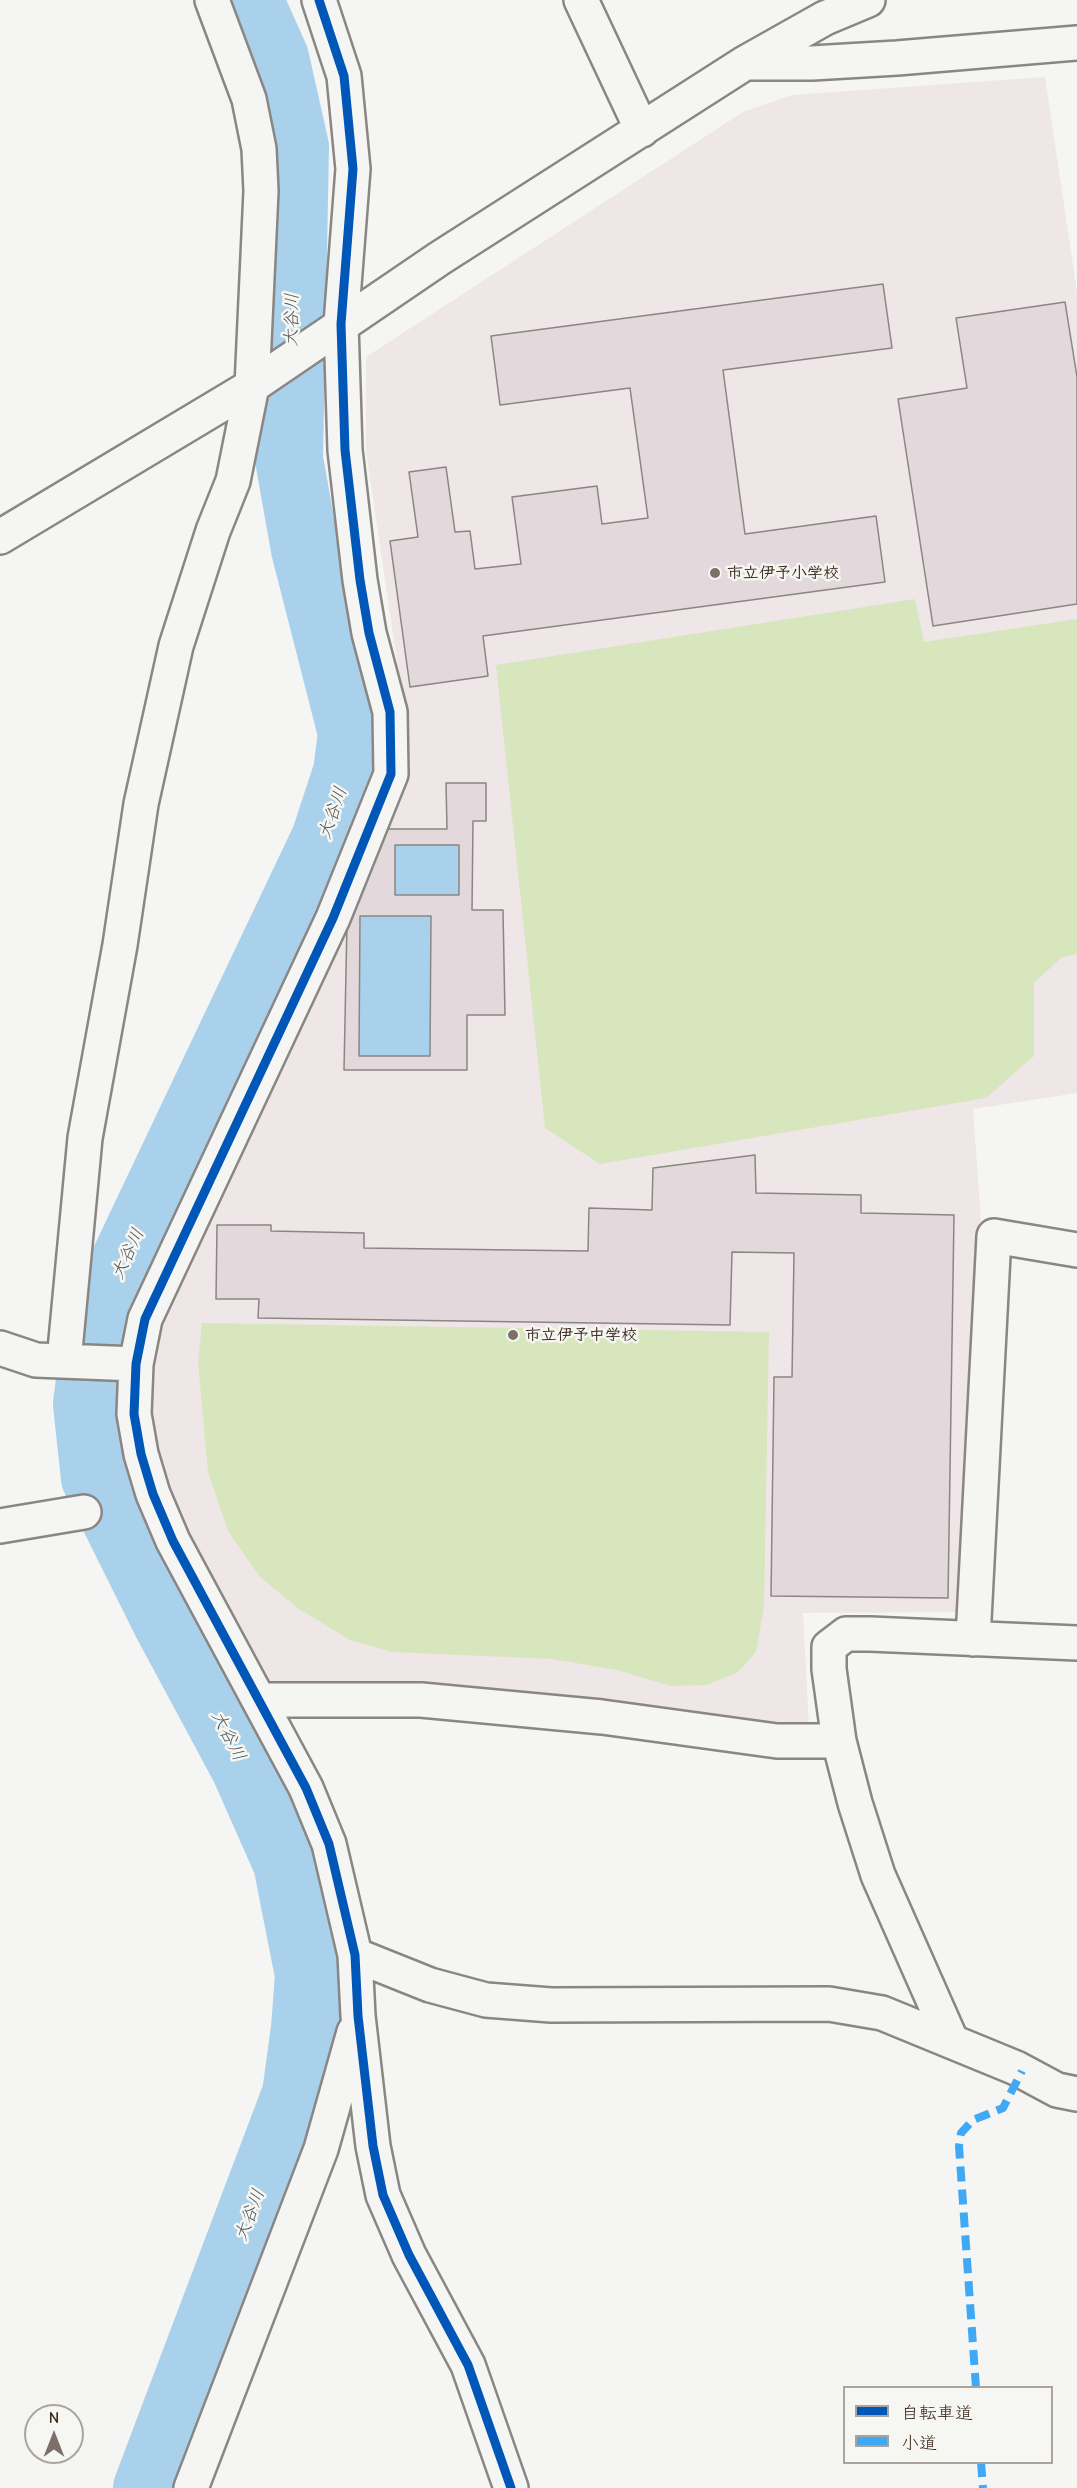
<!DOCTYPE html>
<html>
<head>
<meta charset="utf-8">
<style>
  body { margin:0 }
  #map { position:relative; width:1077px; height:2488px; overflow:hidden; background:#f5f5f3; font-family:"Comic Neue","Klee One",sans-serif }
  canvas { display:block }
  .legend { position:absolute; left:843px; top:2386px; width:210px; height:78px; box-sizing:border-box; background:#f6f6f2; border:2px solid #aba49d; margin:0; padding:8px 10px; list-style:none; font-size:18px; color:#3b2a1e }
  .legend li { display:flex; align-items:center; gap:12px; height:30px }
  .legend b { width:30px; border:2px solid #aba49d }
  .north { position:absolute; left:24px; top:2404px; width:60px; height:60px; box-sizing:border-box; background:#f6f6f2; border:2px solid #aba49d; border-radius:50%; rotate:0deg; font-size:16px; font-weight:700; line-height:24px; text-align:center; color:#3b2a1e }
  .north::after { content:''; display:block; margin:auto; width:21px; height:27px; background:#7c7169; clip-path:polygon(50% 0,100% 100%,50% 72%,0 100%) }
</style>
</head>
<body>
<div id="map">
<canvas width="1077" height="2488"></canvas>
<ul class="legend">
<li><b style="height:8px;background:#0057b8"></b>自転車道</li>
<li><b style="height:8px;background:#3fa9f5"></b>小道</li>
</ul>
<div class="north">N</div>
</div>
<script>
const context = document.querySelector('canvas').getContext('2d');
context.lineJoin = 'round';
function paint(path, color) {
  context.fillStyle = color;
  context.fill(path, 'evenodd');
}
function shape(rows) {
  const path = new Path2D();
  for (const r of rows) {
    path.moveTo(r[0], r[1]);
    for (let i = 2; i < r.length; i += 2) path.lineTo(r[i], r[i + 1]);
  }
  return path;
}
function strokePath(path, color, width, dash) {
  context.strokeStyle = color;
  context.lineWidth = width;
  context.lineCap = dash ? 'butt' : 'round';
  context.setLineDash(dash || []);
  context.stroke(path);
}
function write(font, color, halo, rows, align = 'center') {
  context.font = font + ' "Comic Neue","Klee One",sans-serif';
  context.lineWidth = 5;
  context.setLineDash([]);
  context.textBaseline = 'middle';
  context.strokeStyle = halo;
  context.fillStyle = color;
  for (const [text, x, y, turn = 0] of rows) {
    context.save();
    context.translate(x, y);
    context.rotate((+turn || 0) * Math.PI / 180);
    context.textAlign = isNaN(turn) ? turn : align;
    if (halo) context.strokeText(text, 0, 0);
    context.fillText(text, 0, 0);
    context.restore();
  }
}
paint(shape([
  [1045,77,1077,293,1077,1093,973,1109,981,1221,961,1612,803,1613,809,1727,271,1686,179,1516,160,1470,149,1414,147,1379,160,1314,401,776,401,688,366,451,366,357,743,112,792,95]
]), '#efe6e7');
paint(shape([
  [915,599,924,642,1077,619,1077,954,1062,957,1034,983,1034,1056,986,1098,600,1164,545,1128,496,665],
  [202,1323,769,1332,764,1607,756,1652,738,1672,707,1685,671,1686,617,1670,552,1659,392,1652,350,1640,299,1609,260,1577,228,1531,208,1472,198,1362]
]), '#d8e6bd');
paint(shape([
  [395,845,459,845,459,895,395,895],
  [360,916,431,916,430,1056,359,1056]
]), '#aad1eb');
strokePath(shape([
  [147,2488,296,2094,305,2028,309,1975,287,1863,245,1768,166,1621,95,1478,87,1404,98,1317,325,839,347,772,352,733,305,549,289,459,295,147,275,58,249,0]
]), '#aad1eb', 68);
const building = shape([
  [883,284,892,348,723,370,745,534,876,516,885,582,483,636,488,676,410,687,390,541,418,537,409,472,446,467,455,532,470,531,475,569,521,564,512,497,597,486,602,524,648,518,630,388,500,405,491,336,883,284],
  [1065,302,1077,377,1077,604,933,626,898,399,967,388,956,318,1065,302],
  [446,783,486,783,486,821,473,821,472,910,503,910,505,1015,467,1015,467,1070,344,1070,347,922,386,829,447,829,446,783],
  [395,845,459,845,459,895,395,895,395,845],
  [360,916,431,916,430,1056,359,1056,360,916],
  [755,1155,756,1193,861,1195,861,1213,954,1215,948,1598,771,1596,774,1377,792,1377,794,1253,732,1252,730,1325,258,1318,259,1299,216,1299,217,1225,271,1225,271,1231,364,1233,364,1248,588,1251,589,1208,652,1210,653,1168,755,1155]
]);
paint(building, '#e3d8db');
strokePath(building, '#8a8683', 1.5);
const street = shape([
  [319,0,344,76,353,169,341,324,345,450,360,580,369,633,390,712,391,774,333,918,145,1319,136,1364,134,1414,141,1454,153,1494,173,1541,306,1788,329,1844,355,1955,358,2016,373,2146,383,2195,409,2255,468,2365,511,2488],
  [581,0,642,130],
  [747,63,812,63,897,58,1077,43],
  [0,537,252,386,440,258,745,63,825,18,868,0],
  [0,1348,36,1360,136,1364],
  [64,1361,85,1138,120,945,141,804,176,646,213,531,233,481,252,386,261,191,259,149,249,99,212,0],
  [0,1526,84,1512],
  [973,1639,994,1236,1077,1250],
  [259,1700,421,1700,602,1717,777,1741,839,1741],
  [355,1955,430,1985,486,2000,551,2005,829,2004,882,2013,1016,2068,1057,2090,1077,2094],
  [951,2040,878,1875,855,1803,839,1741,829,1669,829,1647,846,1634,870,1634,1077,1643],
  [191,2488,321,2149,354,2032]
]);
strokePath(street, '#8a8683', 38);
strokePath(street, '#f5f5f3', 33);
strokePath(shape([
  [976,2388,959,2146,961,2133,973,2120,1003,2108,1022,2071],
  [981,2462,983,2488]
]), '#3fa9f5', 8, [15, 8]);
strokePath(shape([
  [319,0,344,76,353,169,341,324,345,450,360,580,369,633,390,712,391,774,333,918,145,1319,136,1364,134,1414,141,1454,153,1494,173,1541,306,1788,329,1844,355,1955,358,2016,373,2146,383,2195,409,2255,468,2365,511,2488]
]), '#0057b8', 9);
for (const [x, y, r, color] of [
  [715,573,6,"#7c7169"],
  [513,1335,6,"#7c7169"]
]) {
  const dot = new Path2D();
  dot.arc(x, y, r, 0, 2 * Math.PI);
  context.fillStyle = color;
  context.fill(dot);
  strokePath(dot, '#f6f6f2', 2);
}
write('bold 16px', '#3b2a1e', '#f6f6f2', [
  ["市立伊予小学校",727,573],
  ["市立伊予中学校",525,1335]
], 'left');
write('italic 18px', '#53575b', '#f6f6f2', [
  ["大谷川",292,320,-89],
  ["大谷川",333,813,-71],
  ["大谷川",128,1254,-65],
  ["大谷川",228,1736,63],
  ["大谷川",250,2215,-69]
]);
</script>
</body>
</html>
